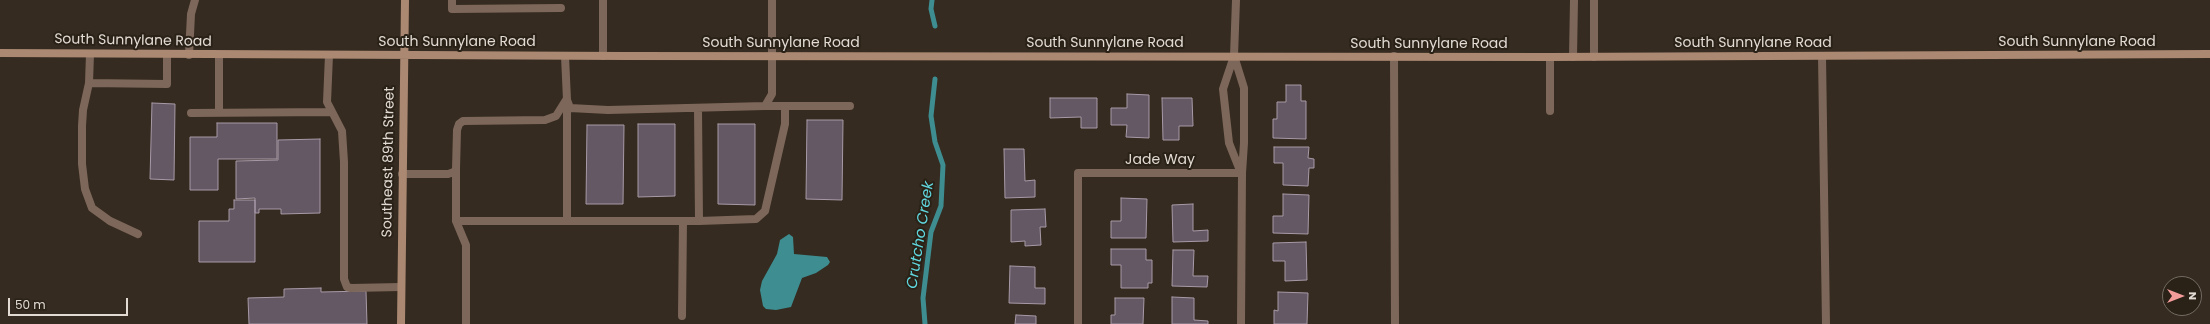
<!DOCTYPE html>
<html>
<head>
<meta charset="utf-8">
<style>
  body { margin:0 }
  #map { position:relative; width:2210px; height:324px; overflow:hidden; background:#352b20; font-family:Poppins,sans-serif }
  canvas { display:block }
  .north { position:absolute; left:2162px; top:276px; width:40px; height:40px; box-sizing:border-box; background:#2a2117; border:1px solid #736b63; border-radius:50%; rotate:90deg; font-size:11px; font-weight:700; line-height:16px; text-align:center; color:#e1dbd4 }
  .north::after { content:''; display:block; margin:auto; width:14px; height:18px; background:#f59b99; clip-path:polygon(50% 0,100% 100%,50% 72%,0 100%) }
  .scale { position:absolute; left:8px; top:298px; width:120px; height:18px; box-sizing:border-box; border:2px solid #e1dbd4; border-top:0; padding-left:5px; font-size:12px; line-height:14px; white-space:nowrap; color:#e1dbd4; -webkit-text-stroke:3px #2a2117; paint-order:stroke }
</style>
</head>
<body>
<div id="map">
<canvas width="2210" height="324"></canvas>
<div class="north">N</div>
<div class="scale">50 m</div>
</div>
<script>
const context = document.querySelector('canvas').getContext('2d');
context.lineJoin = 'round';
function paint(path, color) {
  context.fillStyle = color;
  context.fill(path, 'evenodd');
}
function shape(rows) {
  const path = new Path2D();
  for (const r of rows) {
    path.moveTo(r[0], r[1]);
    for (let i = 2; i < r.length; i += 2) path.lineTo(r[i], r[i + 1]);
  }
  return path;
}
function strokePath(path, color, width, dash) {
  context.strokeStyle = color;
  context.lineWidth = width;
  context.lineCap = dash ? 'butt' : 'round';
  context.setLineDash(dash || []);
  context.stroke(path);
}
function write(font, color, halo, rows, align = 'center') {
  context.font = font + ' Poppins,sans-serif';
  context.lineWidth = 4;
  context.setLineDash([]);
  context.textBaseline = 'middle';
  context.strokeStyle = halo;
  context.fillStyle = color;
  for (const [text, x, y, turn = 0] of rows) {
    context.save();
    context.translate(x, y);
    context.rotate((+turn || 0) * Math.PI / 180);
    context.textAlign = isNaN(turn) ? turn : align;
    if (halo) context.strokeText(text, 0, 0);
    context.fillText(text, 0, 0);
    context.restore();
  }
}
paint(shape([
  [789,234,793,237,794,254,827,257,830,262,828,265,816,273,802,278,791,307,776,310,766,309,763,306,760,290,762,281,777,254,780,240]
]), '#3e8d91');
strokePath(shape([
  [932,0,931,9,935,26],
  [925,324,923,298,931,232,941,206,943,165,935,142,931,116,935,79]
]), '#3e8d91', 5);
const building = shape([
  [1286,85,1301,85,1301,101,1306,101,1306,139,1273,138,1273,119,1277,119,1277,102,1286,102,1286,85],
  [1127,94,1149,95,1149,138,1126,137,1127,125,1111,125,1111,108,1127,108,1127,94],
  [1050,98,1097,98,1097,128,1081,128,1081,117,1050,118,1050,98],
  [1162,98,1192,98,1193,126,1179,126,1179,140,1163,140,1162,98],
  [152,103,175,104,174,180,150,179,152,103],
  [807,120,843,120,842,200,806,199,807,120],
  [217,123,277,123,277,159,218,159,218,190,190,190,190,137,217,137,217,123],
  [638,124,675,124,675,196,638,197,638,124],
  [718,124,755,124,755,205,718,204,718,124],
  [587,125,624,125,623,204,586,204,587,125],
  [320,139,320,213,281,214,281,209,259,209,259,213,255,213,255,198,236,199,236,161,278,160,278,140,320,139],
  [1274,147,1309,147,1308,158,1314,159,1314,168,1309,168,1308,186,1283,185,1283,163,1274,163,1274,147],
  [1004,149,1024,149,1025,181,1035,180,1035,197,1005,198,1004,149],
  [1283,194,1309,195,1308,234,1273,233,1273,216,1283,216,1283,194],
  [1121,198,1147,199,1146,238,1111,238,1111,221,1121,221,1121,198],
  [234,200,255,200,255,262,199,262,199,221,229,221,229,209,234,209,234,200],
  [1193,204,1193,231,1208,230,1208,241,1173,242,1172,205,1193,204],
  [1045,209,1046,227,1040,227,1041,245,1025,246,1025,241,1011,242,1011,210,1045,209],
  [1306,242,1307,280,1285,281,1285,261,1273,261,1273,243,1306,242],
  [1111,249,1146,249,1146,260,1152,260,1152,283,1148,283,1148,288,1121,288,1121,265,1111,265,1111,249],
  [1173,250,1194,250,1193,276,1208,276,1207,287,1172,286,1173,250],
  [1010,266,1035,267,1035,288,1045,288,1045,304,1009,303,1010,266],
  [321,288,321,292,366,291,367,324,249,324,248,298,284,297,284,289,321,288],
  [1278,292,1308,293,1307,324,1274,324,1274,310,1278,311,1278,292],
  [1172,297,1194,298,1194,320,1208,321,1208,324,1172,324,1172,297],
  [1115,298,1144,298,1143,324,1111,324,1111,315,1115,315,1115,298],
  [1016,315,1036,316,1036,324,1015,324,1016,315]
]);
paint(building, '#645864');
strokePath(building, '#a89aa7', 1);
strokePath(shape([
  [452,0,452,9,561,8],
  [90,54,89,83,83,110,82,126,82,164,85,189,92,208,110,221,138,234],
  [189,55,191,14,195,0],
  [219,55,219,113],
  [329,55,327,102,342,131,344,162,344,279,347,287,351,288,401,287],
  [565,56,567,100,570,108,608,110,765,106,772,94,772,0],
  [603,56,603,0],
  [1394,56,1395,324],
  [1822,56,1826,324],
  [89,83,167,84,167,55],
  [765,106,850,106],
  [1550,111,1550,57],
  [191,113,332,112],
  [456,169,456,221,567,221,567,102],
  [402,174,448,174,454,172,456,169,457,130,459,124,463,121,545,120,556,116,566,100],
  [456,221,466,245,466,324],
  [567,221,699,221,698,108],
  [699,221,756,219,765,211,785,124,785,106],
  [682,316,683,221]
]), '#7d675a', 8);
strokePath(shape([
  [1236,0,1234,56,1223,89,1229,143,1241,173],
  [1234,56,1244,88,1244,143,1242,173,1241,324],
  [1573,57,1574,0],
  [1594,57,1594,0],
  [1078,324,1078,173,1242,173]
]), '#7d675a', 8);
strokePath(shape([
  [0,53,625,56,1550,57,2210,54],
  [401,324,405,0]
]), '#aa8872', 8);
write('14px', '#e1dbd4', '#2a2117', [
  ["South Sunnylane Road",133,41,1],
  ["South Sunnylane Road",457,42],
  ["South Sunnylane Road",2077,42],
  ["South Sunnylane Road",781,43],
  ["South Sunnylane Road",1105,43],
  ["South Sunnylane Road",1753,43],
  ["South Sunnylane Road",1429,44],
  ["Jade Way",1160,160],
  ["Southeast 89th Street",389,162,-89]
]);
write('italic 15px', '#60d7de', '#2a2117', [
  ["Crutcho Creek",921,235,-81]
]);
</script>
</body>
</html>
